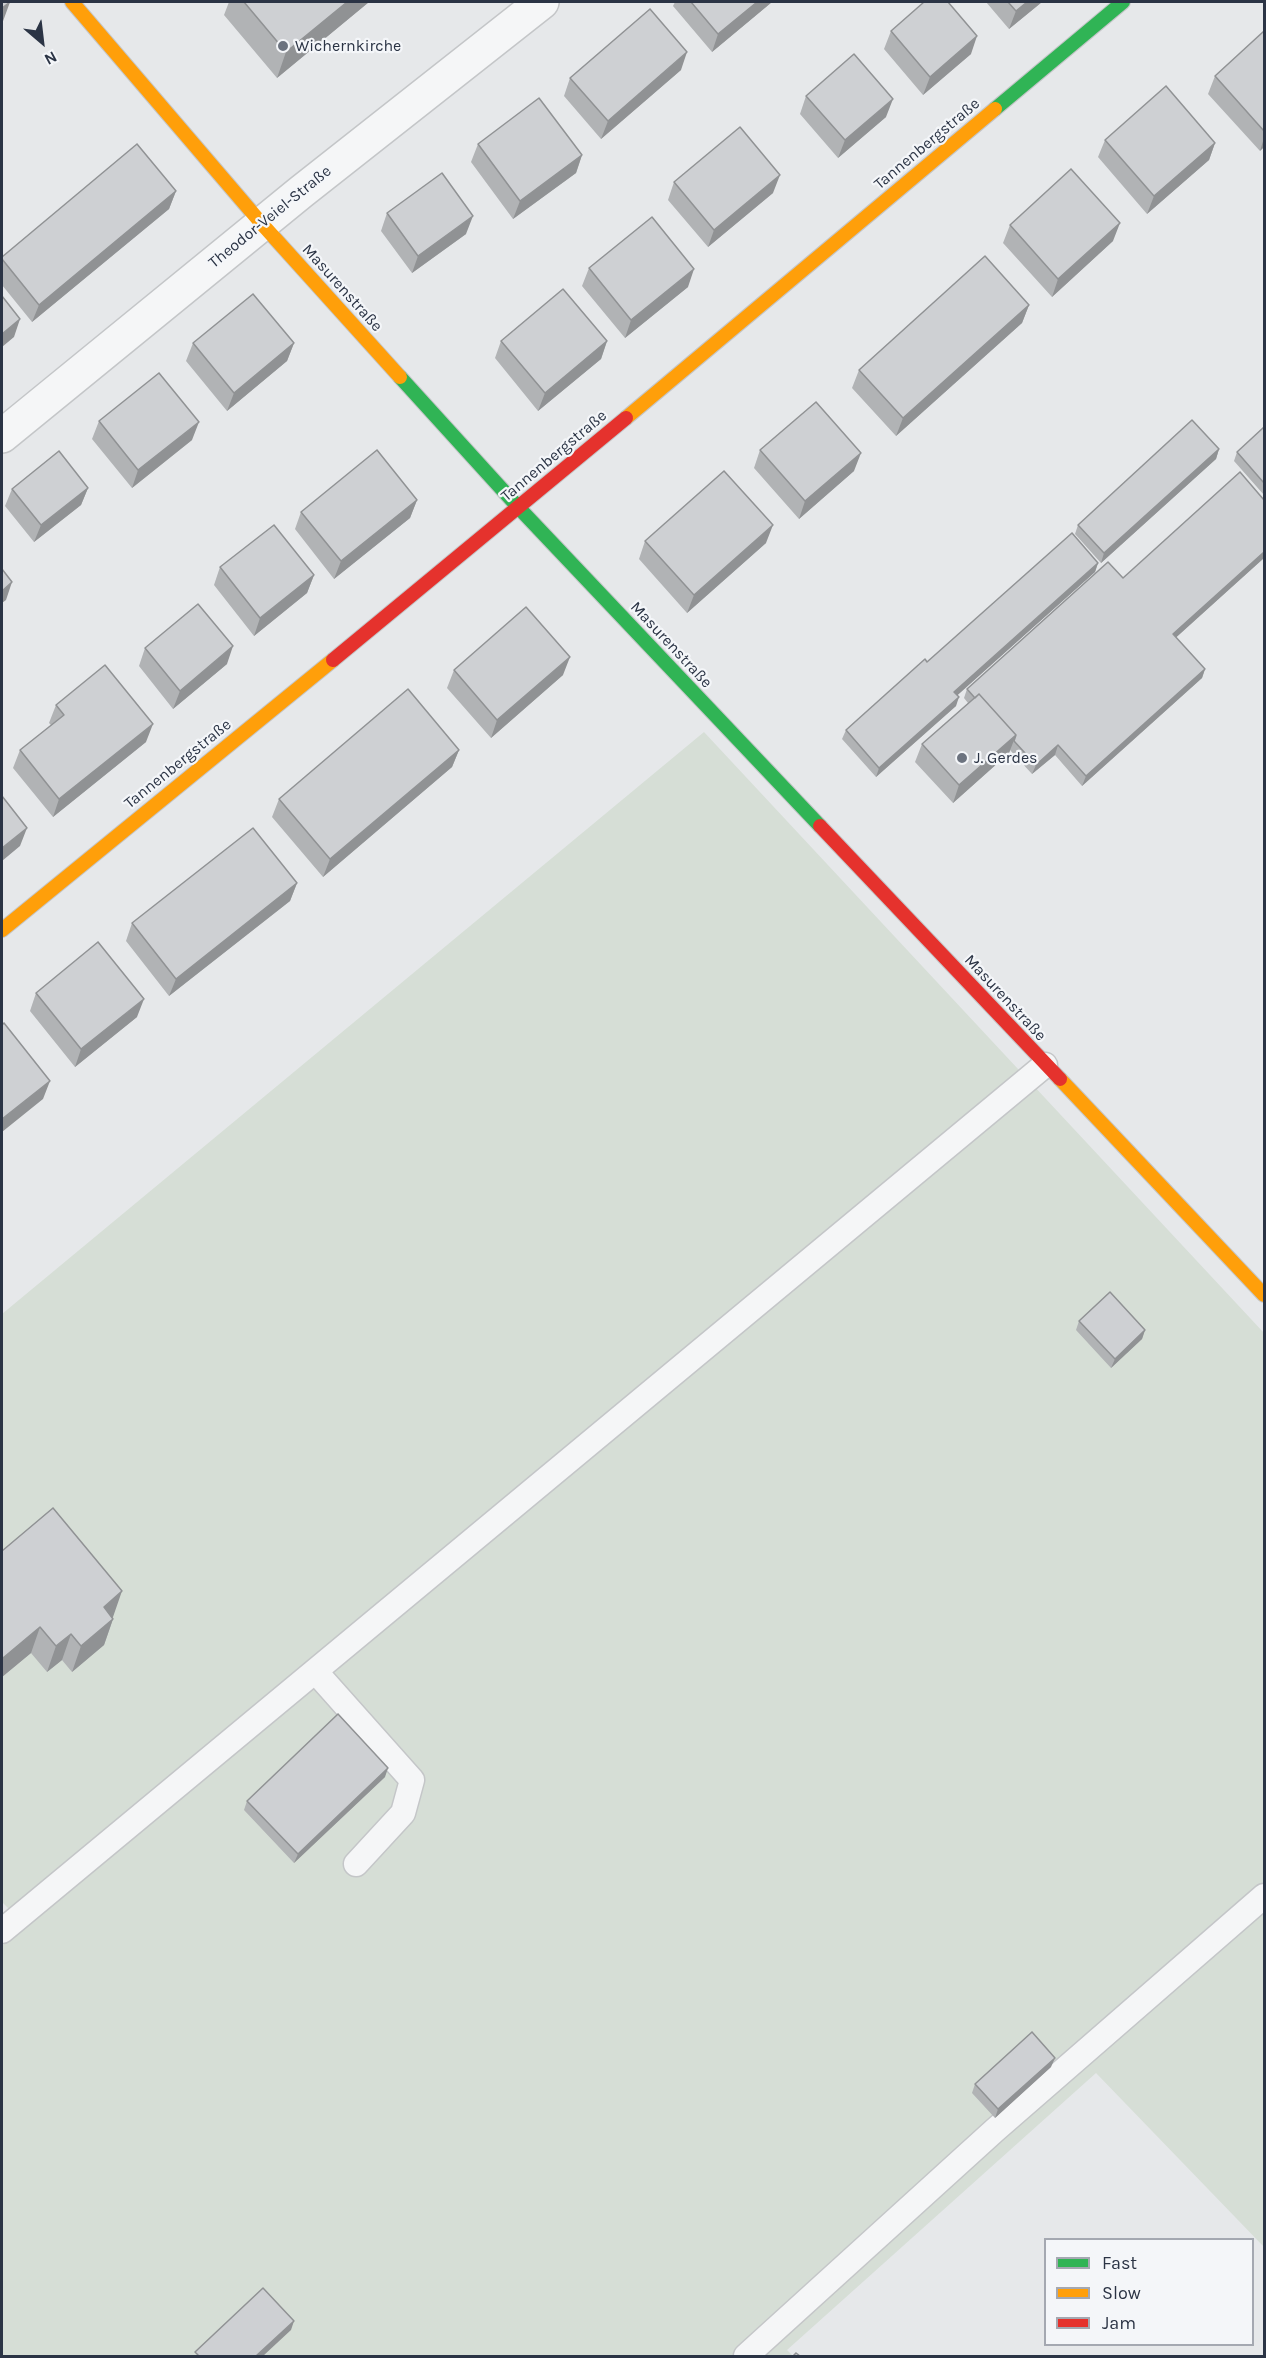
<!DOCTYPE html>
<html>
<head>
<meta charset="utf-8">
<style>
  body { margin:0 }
  #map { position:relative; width:1266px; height:2358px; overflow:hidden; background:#e6e8ea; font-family:Karla,sans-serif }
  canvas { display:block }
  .frame { position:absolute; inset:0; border:3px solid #2b3445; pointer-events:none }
  .legend { position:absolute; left:1044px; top:2238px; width:210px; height:108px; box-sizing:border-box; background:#f4f6f9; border:2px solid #a4a8b1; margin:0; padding:8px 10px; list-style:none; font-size:18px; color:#2b3445 }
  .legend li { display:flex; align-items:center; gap:12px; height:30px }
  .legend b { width:30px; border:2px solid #a4a8b1 }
  .north { position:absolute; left:12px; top:12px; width:60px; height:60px; -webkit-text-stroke:4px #f4f6f9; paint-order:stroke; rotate:152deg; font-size:16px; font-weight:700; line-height:24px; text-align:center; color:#2b3445 }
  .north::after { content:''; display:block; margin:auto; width:21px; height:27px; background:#2b3445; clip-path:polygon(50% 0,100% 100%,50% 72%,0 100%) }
</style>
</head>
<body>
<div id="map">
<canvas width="1266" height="2358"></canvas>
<div class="frame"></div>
<ul class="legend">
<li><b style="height:8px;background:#30b455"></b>Fast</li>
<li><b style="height:8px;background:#ff9f0a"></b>Slow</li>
<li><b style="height:8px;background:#e5322d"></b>Jam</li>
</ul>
<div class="north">N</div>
</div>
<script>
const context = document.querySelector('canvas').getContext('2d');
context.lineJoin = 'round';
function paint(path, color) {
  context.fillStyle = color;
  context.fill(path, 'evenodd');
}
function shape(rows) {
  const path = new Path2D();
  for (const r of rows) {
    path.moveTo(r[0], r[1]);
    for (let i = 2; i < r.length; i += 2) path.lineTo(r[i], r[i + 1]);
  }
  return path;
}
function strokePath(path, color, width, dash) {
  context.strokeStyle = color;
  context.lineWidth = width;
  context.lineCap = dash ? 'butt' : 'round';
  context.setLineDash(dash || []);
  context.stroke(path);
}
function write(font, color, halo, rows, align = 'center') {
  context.font = font + ' Karla,sans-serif';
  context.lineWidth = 4.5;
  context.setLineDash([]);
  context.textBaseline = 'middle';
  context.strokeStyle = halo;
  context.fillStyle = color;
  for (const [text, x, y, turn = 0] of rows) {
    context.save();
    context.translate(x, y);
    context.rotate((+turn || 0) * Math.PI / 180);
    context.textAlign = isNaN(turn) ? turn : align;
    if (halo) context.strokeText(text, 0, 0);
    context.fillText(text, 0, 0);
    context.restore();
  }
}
paint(shape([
  [704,732,1264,1333,1264,2247,1096,2073,787,2350,793,2356,2,2356,2,1946,26,1926,2,1902,2,1314]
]), '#d6ded6');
const lane = shape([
  [315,1671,412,1780,403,1813,356,1864],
  [2,1931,1045,1065],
  [746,2356,995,2130,1264,1896]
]);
const street = shape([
  [2,436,301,192,542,2]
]);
const fast = shape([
  [995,109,1123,2],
  [400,377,519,508,820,826]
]);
const slow = shape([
  [72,2,262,224,400,377],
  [626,418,995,109],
  [2,930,333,660],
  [1060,1079,1264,1295]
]);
const jam = shape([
  [333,660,626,418],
  [820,826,1060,1079]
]);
strokePath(lane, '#c4c6c8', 27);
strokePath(street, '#c4c6c8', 36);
strokePath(fast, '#c4c6c8', 16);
strokePath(slow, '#c4c6c8', 16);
strokePath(jam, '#c4c6c8', 16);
strokePath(lane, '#f5f6f7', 24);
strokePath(street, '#f5f6f7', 33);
strokePath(fast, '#30b455', 14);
strokePath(slow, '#ff9f0a', 14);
strokePath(jam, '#e5322d', 14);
paint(shape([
  [229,2,369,2,277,78,224,15],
  [675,2,772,2,712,52,673,6],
  [986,2,1042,2,1009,29],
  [891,31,971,54,923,95,884,49],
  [1264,31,1264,147,1260,151,1208,94,1215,76],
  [681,70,601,139,564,96,570,78],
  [806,96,886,117,838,158,800,114],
  [1105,140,1215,143,1209,160,1147,214,1098,157],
  [478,144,582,155,576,173,513,219,471,162],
  [674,182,773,193,708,247,668,200],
  [176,191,169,209,32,322,2,285,2,257],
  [387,213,466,234,412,273,381,231],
  [1010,225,1113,241,1052,297,1003,243],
  [589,268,688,287,625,338,582,286],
  [1029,305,1022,323,896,436,852,388,859,370],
  [501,341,607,341,601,359,538,411,495,358],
  [193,343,294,343,287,361,227,411,186,361],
  [99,421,192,440,132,488,92,439],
  [1264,427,1264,495,1234,461,1237,452],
  [1219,449,1216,459,1101,563,1075,534,1078,525],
  [760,450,854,471,799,519,754,468],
  [88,488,81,505,34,542,5,506,12,489],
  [417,500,410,518,334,579,295,529,301,512],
  [1264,500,1264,558,1176,637,1205,669,1202,678,1082,786,1055,755,1032,774,1010,750,1009,753,953,803,915,762,922,744,968,703,964,698,967,689,1123,578],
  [645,541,766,543,687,613,639,559],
  [1098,563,1095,572,957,695,956,706,876,777,842,739,846,730,927,662],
  [220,567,314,575,307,593,254,636,214,585],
  [145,648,227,664,173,709,139,666],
  [454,670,563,675,491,738,447,688],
  [56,705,146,742,53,817,13,768,20,750,51,725,49,723],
  [459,750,452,767,323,877,272,817,279,799],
  [297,883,290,901,169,996,126,941,132,923],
  [36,993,137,1017,75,1067,30,1011],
  [1079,1321,1145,1330,1142,1339,1111,1368,1076,1330],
  [2,1551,113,1617,112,1618,113,1619,104,1645,72,1672,62,1660,47,1672,31,1653,2,1677],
  [385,1777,294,1863,244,1810,247,1801],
  [1051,2067,995,2118,972,2093,975,2084]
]), '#b1b3b5');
paint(shape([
  [10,2,2,24,2,8],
  [347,2,369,2,277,78,286,52],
  [757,2,772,2,712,52,718,34],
  [1027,2,1042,2,1009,29,1016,11],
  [977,36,971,54,923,95,930,77],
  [687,52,681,70,601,139,608,121],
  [893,99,886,117,838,158,845,140],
  [1264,138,1264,147,1260,151],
  [1215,143,1209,160,1147,214,1154,196],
  [582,155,576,173,513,219,520,201],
  [780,175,773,193,708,247,714,230],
  [176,191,169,209,32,322,39,305],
  [473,216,466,234,412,273,418,256],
  [1120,223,1113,241,1052,297,1058,279],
  [694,269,688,287,625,338,631,320],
  [1029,305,1022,323,896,436,903,418],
  [20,319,14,337,2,347,2,334],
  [607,341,601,359,538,411,545,393],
  [294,343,287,361,227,411,234,393],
  [199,422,192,440,132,488,138,470],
  [1219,449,1216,459,1101,563,1104,553],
  [861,453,854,471,799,519,805,501],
  [88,488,81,505,34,542,41,525],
  [417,500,410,518,334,579,341,561],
  [773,525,766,543,687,613,694,595],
  [1264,552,1264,558,1170,643,1173,634],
  [1098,563,1095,572,951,701,954,692],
  [314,575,307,593,254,636,260,618],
  [12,582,6,600,2,603,2,591],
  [233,646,227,664,173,709,180,691],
  [570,657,563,675,491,738,497,720],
  [1205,669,1202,678,1082,786,1086,776],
  [959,697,956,706,876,777,879,768],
  [153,724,146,742,53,817,59,799],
  [1016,735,1009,753,953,803,959,785],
  [1058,745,1055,755,1032,774,1036,765],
  [459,750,452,767,323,877,330,859],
  [27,828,20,846,2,861,2,848],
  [297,883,290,901,169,996,176,979],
  [144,999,137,1017,75,1067,81,1049],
  [50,1081,43,1099,2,1132,2,1119],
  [1145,1330,1142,1339,1111,1368,1115,1359],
  [122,1591,113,1617,94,1633,104,1607],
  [113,1619,104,1645,72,1672,81,1646],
  [40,1627,31,1653,2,1677,2,1663,3,1658],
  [71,1634,62,1660,47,1672,56,1646],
  [388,1768,385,1777,294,1863,298,1854],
  [1055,2058,1051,2067,995,2118,998,2109],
  [294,2321,291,2330,263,2356,256,2356]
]), '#909294');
const building = shape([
  [2,2,10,2,2,8,2,2],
  [244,2,347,2,286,52,244,2],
  [691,2,757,2,718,34,691,2],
  [924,2,948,2,977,36,930,77,891,31,924,2],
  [1008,2,1027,2,1016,11,1008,2],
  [650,9,687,52,608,121,570,78,650,9],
  [1264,31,1264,131,1215,76,1264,31],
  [854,54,893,99,845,140,806,96,854,54],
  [1166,86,1215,143,1154,196,1105,140,1166,86],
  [539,98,582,155,520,201,478,144,539,98],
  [740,127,780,175,714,230,674,182,740,127],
  [137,144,176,191,39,305,2,259,2,257,137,144],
  [1071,169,1120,223,1058,279,1010,225,1071,169],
  [442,173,473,216,418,256,387,213,442,173],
  [652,217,694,269,631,320,589,268,652,217],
  [985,256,1029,305,903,418,859,370,985,256],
  [563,289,607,341,545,393,501,341,563,289],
  [253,294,294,343,234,393,193,343,253,294],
  [2,296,20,319,2,334,2,296],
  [159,373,199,422,138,470,99,421,159,373],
  [816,402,861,453,805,501,760,450,816,402],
  [1192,420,1219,449,1104,553,1078,525,1192,420],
  [1264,427,1264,483,1237,452,1264,427],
  [377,450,417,500,341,561,301,512,377,450],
  [59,451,88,488,41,525,12,489,59,451],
  [724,471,773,525,694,595,645,541,724,471],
  [1240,472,1264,500,1264,552,1173,634,1205,669,1086,776,1058,745,1036,765,1014,741,1016,735,979,694,975,698,967,689,1108,562,1123,578,1240,472],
  [274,525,314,575,260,618,220,567,274,525],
  [1072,533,1098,563,954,692,959,697,879,768,846,730,925,659,927,662,1072,533],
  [2,569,12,582,2,591,2,569],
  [198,604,233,646,180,691,145,648,198,604],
  [526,607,570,657,497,720,454,670,526,607],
  [105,665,153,724,59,799,20,750,64,715,56,705,105,665],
  [408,689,459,750,330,859,279,799,408,689],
  [979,694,1016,735,959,785,922,744,979,694],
  [2,796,27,828,2,848,2,796],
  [253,828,297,883,176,979,132,923,253,828],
  [98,942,144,999,81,1049,36,993,98,942],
  [4,1023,50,1081,2,1119,2,1025,4,1023],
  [1110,1292,1145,1330,1115,1359,1079,1321,1110,1292],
  [53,1508,122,1591,104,1607,113,1619,81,1646,71,1634,56,1646,40,1627,3,1658,2,1656,2,1551,53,1508],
  [338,1714,388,1768,298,1854,247,1801,338,1714],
  [1032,2032,1055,2058,998,2109,975,2084,1032,2032],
  [263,2288,294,2321,256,2356,199,2356,195,2352,263,2288],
  [796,2353,800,2356,793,2356,796,2353]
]);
paint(building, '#ced0d3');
strokePath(building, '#909294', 1.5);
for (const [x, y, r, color] of [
  [283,46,6,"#6c737f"],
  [962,758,6,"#6c737f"]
]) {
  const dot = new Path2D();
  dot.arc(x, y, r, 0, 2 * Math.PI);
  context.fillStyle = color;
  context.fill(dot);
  strokePath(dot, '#f4f6f9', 2);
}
write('16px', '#2b3445', '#f4f6f9', [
  ["Wichernkirche",295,46],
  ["J. Gerdes",974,758]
], 'left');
write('16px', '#2b3445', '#f4f6f9', [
  ["Tannenbergstraße",927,144,-40],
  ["Theodor-Veiel-Straße",270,217,-39],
  ["Masurenstraße",342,288,48],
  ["Tannenbergstraße",554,456,-40],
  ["Masurenstraße",671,645,47],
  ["Tannenbergstraße",178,764,-39],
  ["Masurenstraße",1005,998,47]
]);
</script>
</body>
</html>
